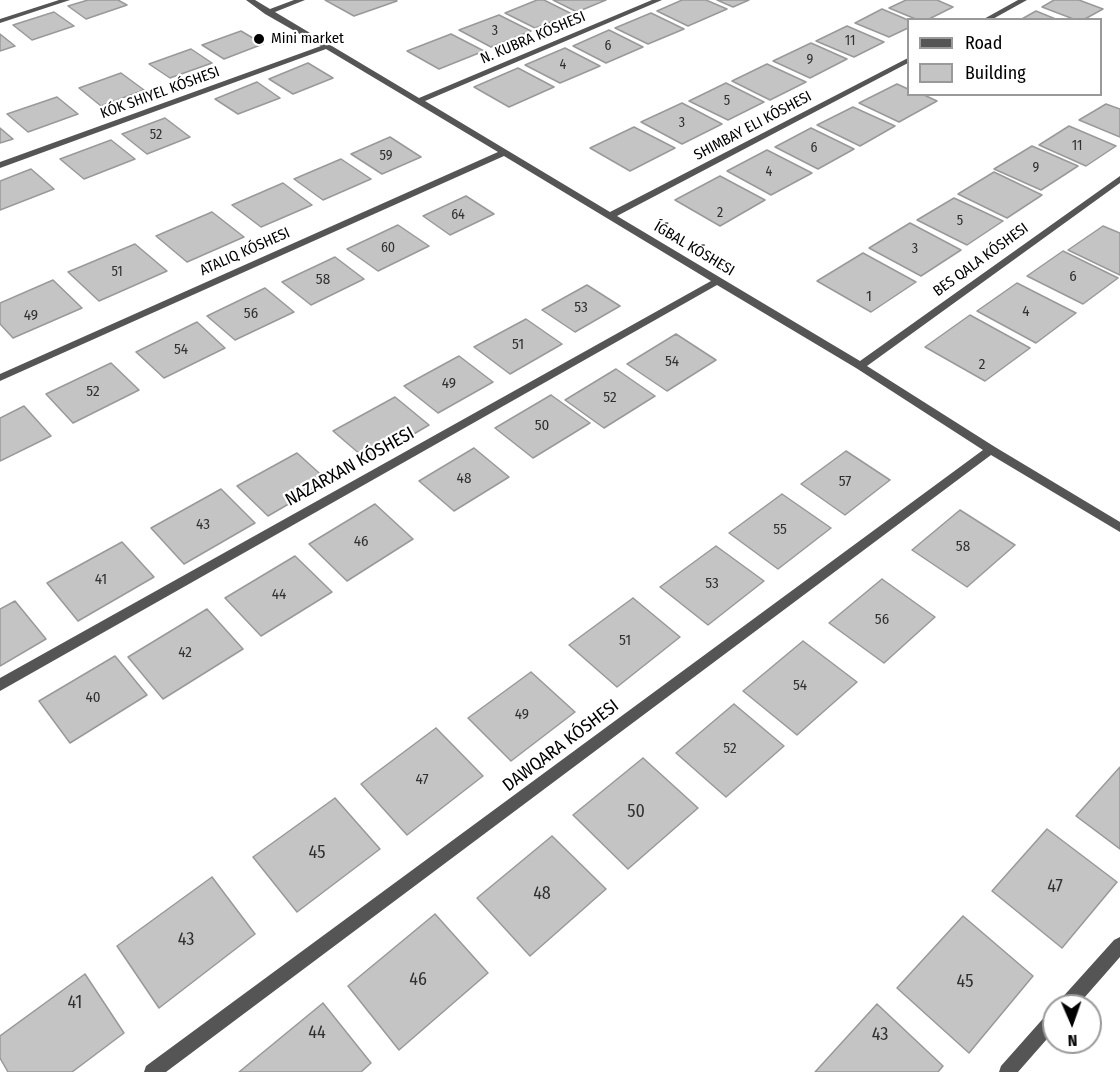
<!DOCTYPE html>
<html>
<head>
<meta charset="utf-8">
<style>
  body { margin:0 }
  #map { position:relative; width:1120px; height:1072px; overflow:hidden; background:#fff; font-family:"Fira Sans Condensed",sans-serif }
  canvas { display:block }
  .legend { position:absolute; left:907px; top:18px; width:195px; height:78px; box-sizing:border-box; background:#fff; border:2px solid #999; margin:0; padding:8px 10px; list-style:none; font-size:18px; color:#000 }
  .legend li { display:flex; align-items:center; gap:12px; height:30px }
  .legend b { width:30px; border:2px solid #999 }
  .north { position:absolute; left:1042px; top:994px; width:60px; height:60px; box-sizing:border-box; background:#fff; border:2px solid #999; border-radius:50%; rotate:178deg; font-size:16px; font-weight:700; line-height:24px; text-align:center; color:#000 }
  .north::after { content:''; display:block; margin:auto; width:21px; height:27px; background:#000; clip-path:polygon(50% 0,100% 100%,50% 72%,0 100%) }
</style>
</head>
<body>
<div id="map">
<canvas width="1120" height="1072"></canvas>
<ul class="legend">
<li><b style="height:8px;background:#555"></b>Road</li>
<li><b style="height:16px;background:#c4c4c4"></b>Building</li>
</ul>
<div class="north">N</div>
</div>
<script>
const context = document.querySelector('canvas').getContext('2d');
context.lineJoin = 'round';
function paint(path, color) {
  context.fillStyle = color;
  context.fill(path, 'evenodd');
}
function shape(rows) {
  const path = new Path2D();
  for (const r of rows) {
    path.moveTo(r[0], r[1]);
    for (let i = 2; i < r.length; i += 2) path.lineTo(r[i], r[i + 1]);
  }
  return path;
}
function strokePath(path, color, width, dash) {
  context.strokeStyle = color;
  context.lineWidth = width;
  context.lineCap = dash ? 'butt' : 'round';
  context.setLineDash(dash || []);
  context.stroke(path);
}
function write(font, color, halo, rows, align = 'center') {
  context.font = font + ' "Fira Sans Condensed",sans-serif';
  context.lineWidth = 4.5;
  context.setLineDash([]);
  context.textBaseline = 'middle';
  context.strokeStyle = halo;
  context.fillStyle = color;
  for (const [text, x, y, turn = 0] of rows) {
    context.save();
    context.translate(x, y);
    context.rotate((+turn || 0) * Math.PI / 180);
    context.textAlign = isNaN(turn) ? turn : align;
    if (halo) context.strokeText(text, 0, 0);
    context.fillText(text, 0, 0);
    context.restore();
  }
}
const building = shape([
  [88,0,118,0,127,5,86,19,68,6,88,0],
  [325,0,395,0,397,1,354,16,325,0],
  [537,0,544,0,572,14,535,28,505,13,537,0],
  [553,0,606,0,577,12,553,0],
  [682,0,706,0,727,9,688,26,657,11,682,0],
  [717,0,749,0,733,7,717,0],
  [906,0,937,0,953,7,927,20,918,20,889,8,906,0],
  [1054,0,1079,0,1103,9,1083,20,1076,20,1042,7,1054,0],
  [882,9,908,20,908,28,889,37,855,23,882,9],
  [1036,11,1058,20,1020,20,1036,11],
  [54,12,74,26,32,40,13,25,54,12],
  [651,13,684,29,648,44,615,28,651,13],
  [499,15,531,31,491,47,459,30,499,15],
  [847,26,884,42,854,57,816,41,847,26],
  [609,30,643,47,606,63,573,46,609,30],
  [241,31,263,44,224,59,202,45,241,31],
  [0,34,15,46,0,51,0,34],
  [451,34,484,51,439,69,407,51,451,34],
  [811,43,847,59,810,78,773,61,811,43],
  [565,48,600,66,560,83,525,65,565,48],
  [191,49,212,63,170,78,149,64,191,49],
  [308,63,333,78,293,94,269,79,308,63],
  [767,64,806,82,770,100,732,81,767,64],
  [518,68,554,87,509,107,474,87,518,68],
  [121,73,144,90,101,106,79,88,121,73],
  [257,82,280,98,238,114,215,99,257,82],
  [726,83,764,102,728,120,689,101,726,83],
  [897,84,908,89,908,94,922,94,937,101,899,122,859,103,897,84],
  [57,97,78,114,28,132,7,114,57,97],
  [682,103,722,124,682,144,641,122,682,103],
  [1106,104,1120,109,1120,137,1079,120,1106,104],
  [853,107,895,126,860,146,817,125,853,107],
  [165,118,190,137,147,154,122,134,165,118],
  [1069,126,1116,146,1086,166,1039,145,1069,126],
  [634,127,675,148,630,171,590,148,634,127],
  [0,128,13,139,0,143,0,128],
  [811,128,854,149,818,169,775,147,811,128],
  [390,137,421,157,382,174,351,154,390,137],
  [111,140,135,159,84,179,60,159,111,140],
  [1032,146,1078,166,1041,190,994,169,1032,146],
  [767,150,812,173,771,195,727,171,767,150],
  [341,159,371,179,323,200,294,179,341,159],
  [31,169,54,189,0,210,0,181,31,169],
  [994,172,1042,195,1007,218,958,194,994,172],
  [720,176,765,200,720,226,675,200,720,176],
  [283,183,312,205,261,227,232,205,283,183],
  [466,196,494,214,450,235,423,216,466,196],
  [954,198,1003,221,967,245,917,220,954,198],
  [212,212,244,237,187,262,156,236,212,212],
  [910,223,961,250,921,276,869,248,910,223],
  [398,225,429,246,378,271,347,249,398,225],
  [1103,226,1120,233,1120,275,1068,250,1103,226],
  [135,244,167,271,99,301,68,272,135,244],
  [1063,251,1118,278,1083,304,1027,276,1063,251],
  [863,253,916,282,871,312,817,281,863,253],
  [335,257,364,279,311,305,282,282,335,257],
  [53,280,82,308,13,338,0,324,0,303,53,280],
  [1017,283,1076,313,1036,343,977,311,1017,283],
  [587,285,620,306,575,332,542,310,587,285],
  [265,288,294,312,235,340,207,316,265,288],
  [970,315,1030,348,985,381,925,347,970,315],
  [526,319,562,344,510,374,474,347,526,319],
  [197,322,225,348,164,378,136,352,197,322],
  [676,334,716,360,667,391,627,364,676,334],
  [459,356,493,382,438,413,404,386,459,356],
  [111,363,139,390,73,423,46,394,111,363],
  [616,369,655,396,604,428,565,400,616,369],
  [551,395,590,423,533,458,495,428,551,395],
  [395,397,429,425,368,461,333,431,395,397],
  [24,406,51,436,0,461,0,418,24,406],
  [474,448,509,477,454,511,419,481,474,448],
  [846,451,890,480,845,515,801,484,846,451],
  [297,453,328,481,268,516,237,486,297,453],
  [221,489,255,523,184,564,151,528,221,489],
  [782,494,831,528,778,569,729,533,782,494],
  [375,504,413,539,347,581,309,544,375,504],
  [960,510,1015,545,967,587,912,550,960,510],
  [122,542,154,577,78,621,47,583,122,542],
  [716,546,764,581,708,625,660,587,716,546],
  [295,556,332,592,261,636,225,598,295,556],
  [882,579,935,617,884,663,829,623,882,579],
  [633,598,680,637,617,687,569,645,633,598],
  [15,601,46,639,0,666,0,609,15,601],
  [207,609,243,649,163,699,128,657,207,609],
  [803,641,857,682,797,735,743,691,803,641],
  [115,656,147,695,70,743,39,701,115,656],
  [531,672,575,712,511,761,468,718,531,672],
  [734,704,784,746,726,797,676,753,734,704],
  [436,728,483,776,407,835,361,784,436,728],
  [643,758,698,808,628,869,573,815,643,758],
  [1120,767,1120,849,1076,816,1120,767],
  [335,798,380,849,297,912,253,857,335,798],
  [1047,829,1117,882,1062,948,992,891,1047,829],
  [552,836,606,889,530,956,477,898,552,836],
  [212,877,255,934,159,1008,117,946,212,877],
  [435,914,488,973,399,1050,348,986,435,914],
  [963,916,1033,976,969,1053,897,988,963,916],
  [85,974,124,1033,72,1072,8,1072,0,1058,0,1036,85,974],
  [323,1003,371,1063,361,1072,239,1072,323,1003],
  [877,1004,943,1066,938,1072,815,1072,877,1004]
]);
paint(building, '#c4c4c4');
strokePath(building, '#999', 1.5);
paint(shape([
  [59,0,70,0,0,23,0,19,59,0],
  [246,0,255,0,270,9,294,0,305,0,275,12,419,98,652,0,662,0,425,101,610,212,908,58,908,63,617,216,860,361,1120,176,1120,183,867,366,995,447,1120,522,1120,532,991,455,166,1072,144,1072,146,1066,983,450,856,368,717,285,0,691,0,678,711,281,504,156,0,381,0,374,498,152,326,49,0,168,0,162,321,46,265,14,246,0],
  [1018,0,1027,0,991,20,982,20,1018,0],
  [1120,937,1120,957,1077,1006,1058,1006,1060,1000,1114,940,1120,937],
  [1054,1011,1054,1031,1018,1072,999,1072,1001,1066,1048,1013,1054,1011]
]), '#555');
for (const [x, y, r, color] of [
  [259,39,6,"#000"]
]) {
  const dot = new Path2D();
  dot.arc(x, y, r, 0, 2 * Math.PI);
  context.fillStyle = color;
  context.fill(dot);
  strokePath(dot, '#fff', 2);
}
write('14px', '#313131', null, [
  ["3",495,31],
  ["11",850,41],
  ["6",608,46],
  ["9",810,60],
  ["4",563,65],
  ["5",727,101],
  ["3",682,123],
  ["52",156,135],
  ["11",1077,146],
  ["6",814,148],
  ["59",386,156],
  ["9",1036,168],
  ["4",769,172],
  ["2",720,213],
  ["64",458,215],
  ["5",960,221],
  ["60",388,248],
  ["3",915,249],
  ["51",117,272]
]);
write('15px', '#000', '#fff', [
  ["N. KUBRA KÓSHESI",533,38,-23],
  ["KÓK SHIYEL KÓSHESI",160,93,-20],
  ["SHIMBAY ELI KÓSHESI",753,126,-28],
  ["ÍǴBAL KÓSHESI",694,249,31],
  ["ATALIQ KÓSHESI",245,252,-24],
  ["BES QALA KÓSHESI",981,260,-36]
]);
write('15px', '#000', '#fff', [
  ["Mini market",271,39]
], 'left');
write('15px', '#313131', null, [
  ["6",1073,277],
  ["58",323,280],
  ["1",869,297],
  ["53",581,308],
  ["4",1026,312],
  ["56",251,314],
  ["49",31,316],
  ["51",518,345],
  ["54",181,350],
  ["54",672,362],
  ["2",982,365],
  ["49",449,384],
  ["52",93,392],
  ["52",610,398],
  ["50",542,426],
  ["48",464,479],
  ["57",845,482],
  ["43",203,525],
  ["55",780,530],
  ["46",361,542],
  ["58",963,547],
  ["41",101,580],
  ["53",712,584],
  ["44",279,595],
  ["56",882,620],
  ["51",625,641],
  ["42",185,653],
  ["54",800,686],
  ["40",93,698],
  ["49",522,715],
  ["52",730,749],
  ["47",422,780]
]);
write('18px', '#000', '#fff', [
  ["NAZARXAN KÓSHESI",350,467,-29],
  ["DAWQARA KÓSHESI",561,746,-37]
]);
write('18px', '#313131', null, [
  ["50",636,812],
  ["45",317,853],
  ["47",1055,887],
  ["48",542,894],
  ["43",186,940],
  ["46",418,980],
  ["45",965,982],
  ["41",75,1003],
  ["44",317,1033],
  ["43",880,1035]
]);
</script>
</body>
</html>
